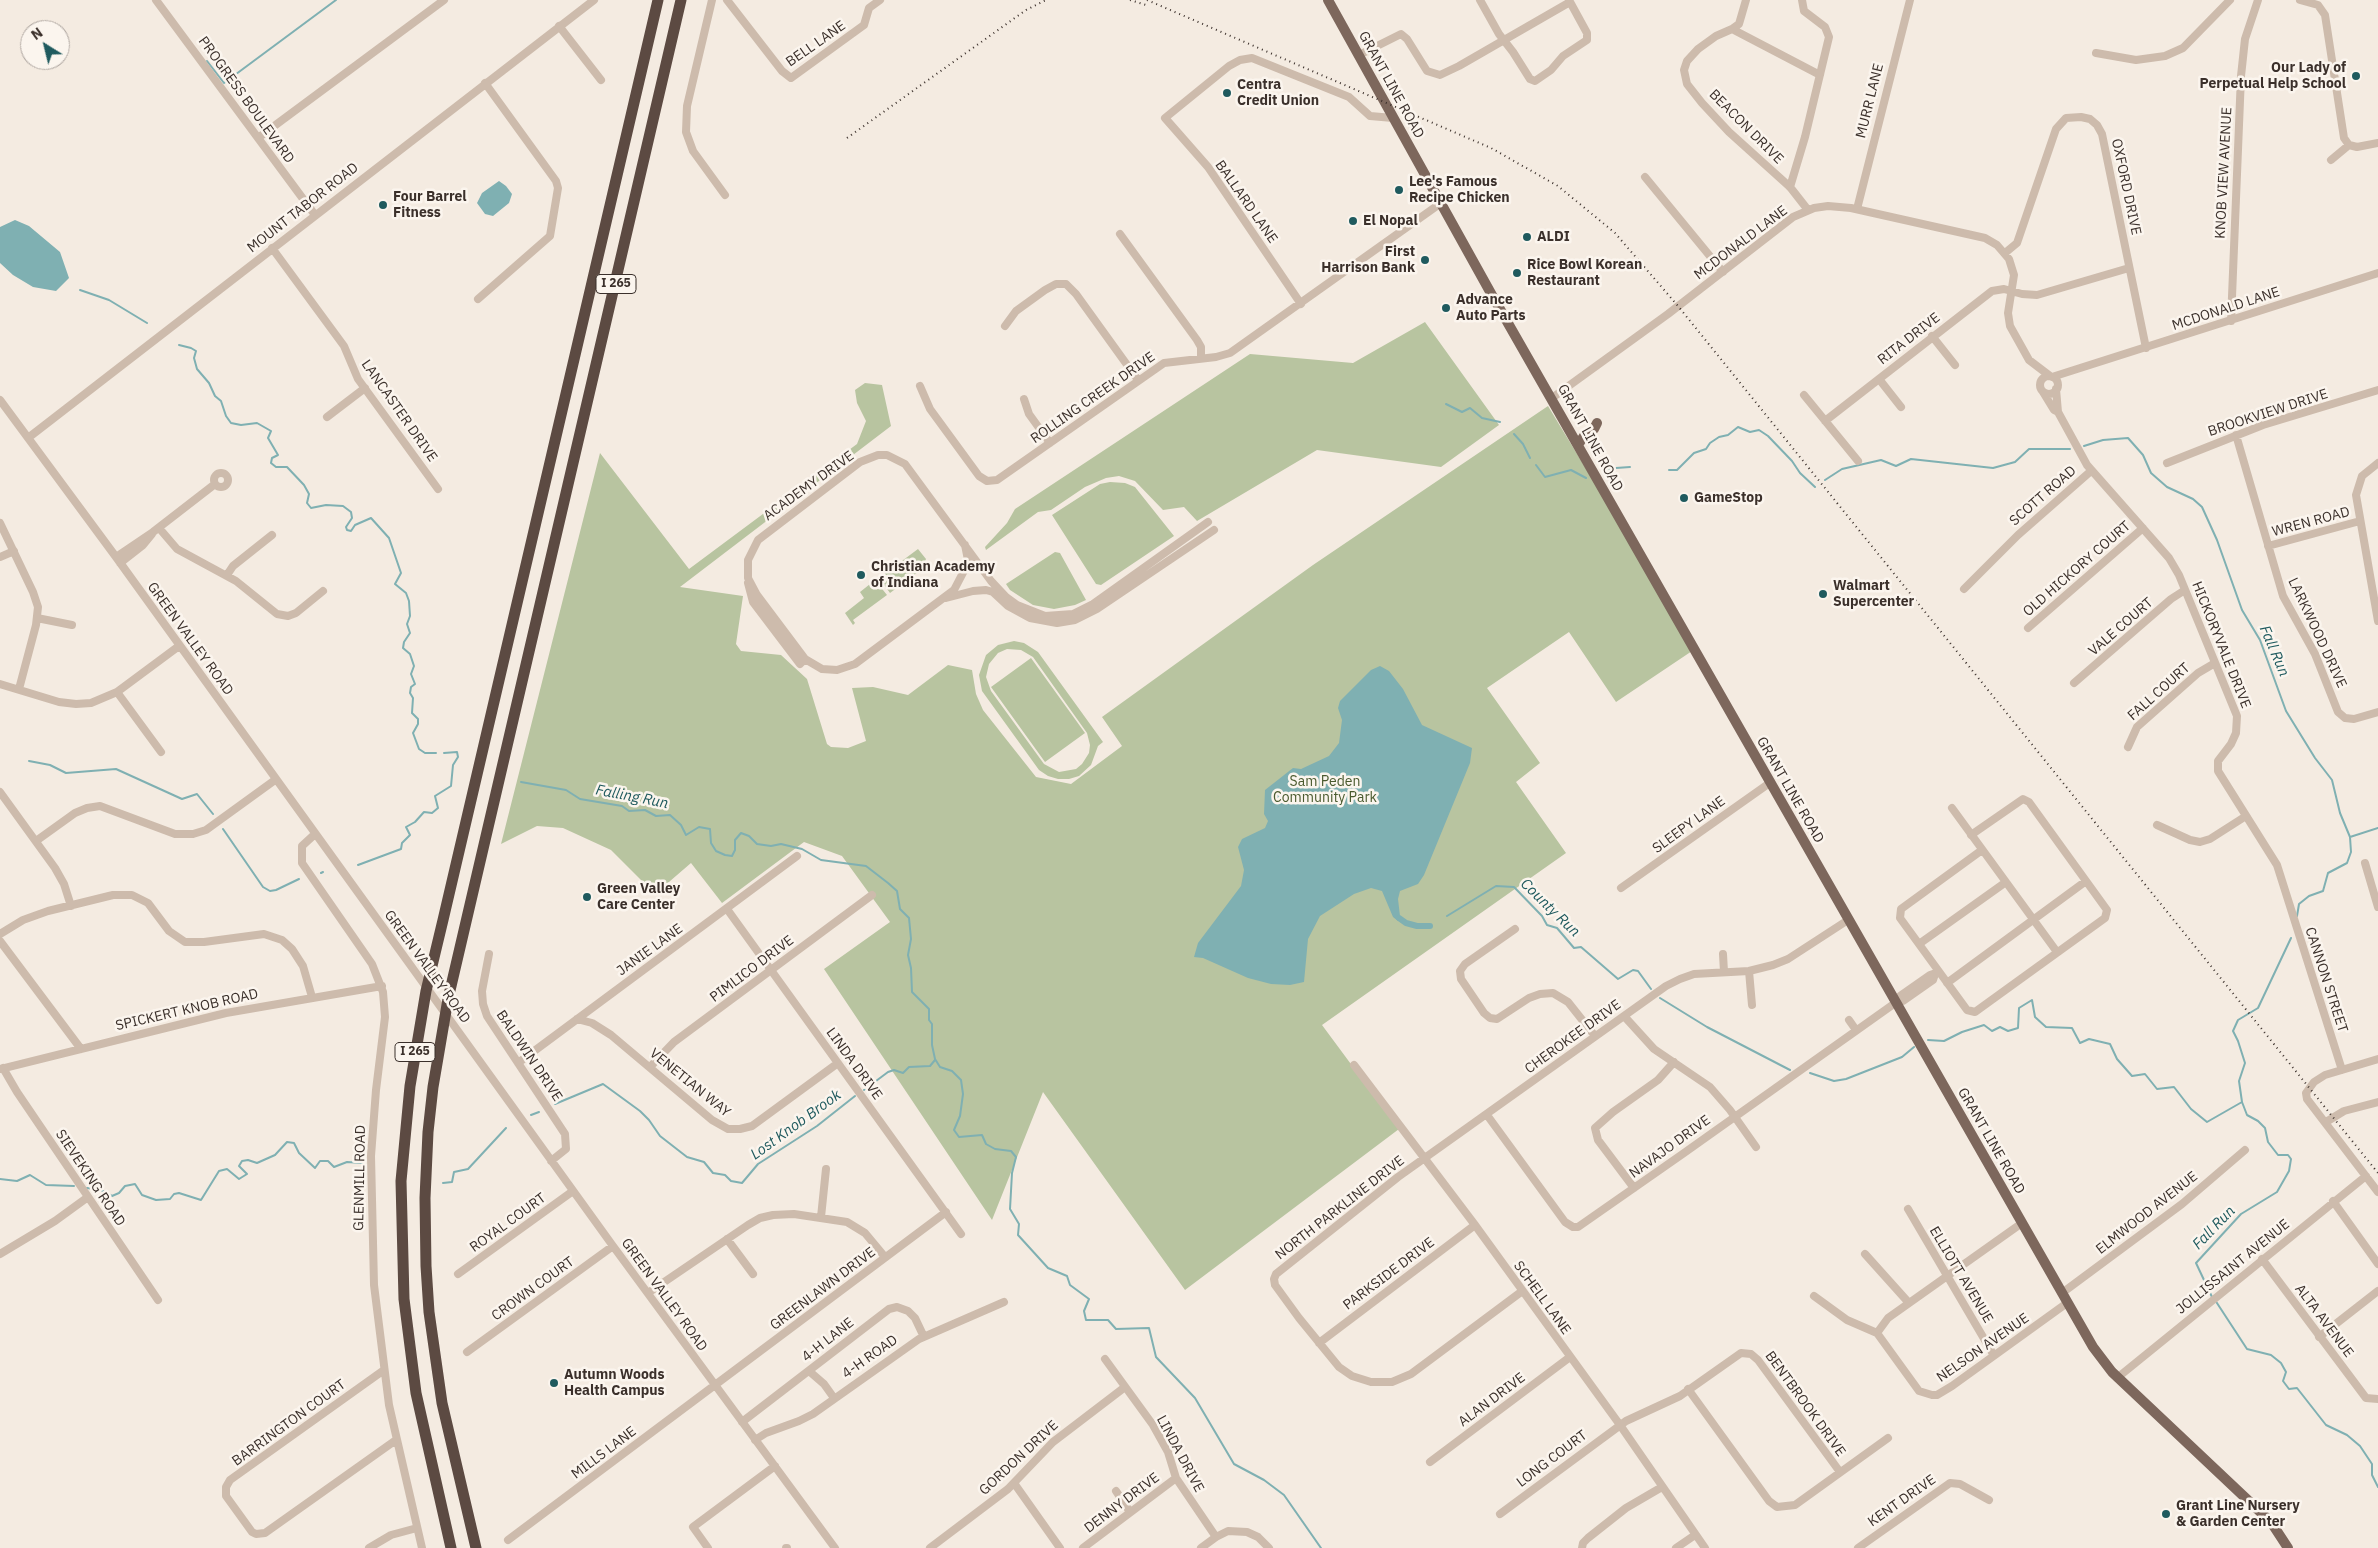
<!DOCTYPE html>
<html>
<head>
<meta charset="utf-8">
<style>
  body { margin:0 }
  #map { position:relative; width:2378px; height:1548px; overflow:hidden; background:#f4ebe1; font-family:"IBM Plex Sans",sans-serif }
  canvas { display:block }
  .north { position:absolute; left:20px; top:20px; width:50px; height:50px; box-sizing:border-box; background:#fbf5ee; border:1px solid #aea6a0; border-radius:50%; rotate:324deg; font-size:14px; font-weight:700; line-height:20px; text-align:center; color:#3b302b }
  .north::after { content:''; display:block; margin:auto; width:18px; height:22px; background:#1f5a5e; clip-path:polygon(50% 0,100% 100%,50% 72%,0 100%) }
</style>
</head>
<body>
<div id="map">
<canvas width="2378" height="1548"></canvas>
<div class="north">N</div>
</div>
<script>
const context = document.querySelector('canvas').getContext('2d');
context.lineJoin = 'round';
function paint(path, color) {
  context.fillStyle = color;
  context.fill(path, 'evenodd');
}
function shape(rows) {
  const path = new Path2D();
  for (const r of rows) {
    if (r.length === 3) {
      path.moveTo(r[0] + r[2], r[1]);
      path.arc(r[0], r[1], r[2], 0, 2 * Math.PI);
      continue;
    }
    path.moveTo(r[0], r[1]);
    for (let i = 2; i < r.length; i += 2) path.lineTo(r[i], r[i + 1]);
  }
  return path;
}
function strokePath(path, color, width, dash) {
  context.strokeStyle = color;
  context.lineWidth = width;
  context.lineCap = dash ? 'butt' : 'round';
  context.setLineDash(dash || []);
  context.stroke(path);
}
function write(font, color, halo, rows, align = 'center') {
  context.font = font + ' "IBM Plex Sans",sans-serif';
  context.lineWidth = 5;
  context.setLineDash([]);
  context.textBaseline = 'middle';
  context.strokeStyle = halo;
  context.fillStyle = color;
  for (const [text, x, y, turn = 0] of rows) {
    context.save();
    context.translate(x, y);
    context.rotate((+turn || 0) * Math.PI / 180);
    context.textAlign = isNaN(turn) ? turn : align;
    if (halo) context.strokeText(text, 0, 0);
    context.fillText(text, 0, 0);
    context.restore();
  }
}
paint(shape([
  [1425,322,1499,425,1441,467,1317,450,1197,521,1184,507,1163,510,1135,481,1119,476,1106,478,1085,487,1051,510,1038,512,986,550,985,547,1007,523,1015,509,1250,354,1353,363],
  [865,383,882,385,891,426,680,587,743,596,736,644,741,651,781,655,807,679,827,744,831,747,848,748,866,741,852,688,873,687,908,695,948,665,972,670,976,694,983,710,1036,777,1071,784,1122,746,1102,717,1313,565,1548,406,1695,649,1616,702,1569,632,1487,688,1540,763,1516,782,1566,853,1322,1025,1399,1129,1185,1290,1043,1092,992,1220,824,969,890,922,842,856,804,842,722,903,691,863,655,894,611,850,563,828,537,826,501,844,600,453,689,569,857,444,866,421,857,403,855,390],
  [1110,482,1125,483,1135,487,1174,536,1101,585,1096,584,1052,515,1100,484],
  [918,549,926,559,922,569,890,593,879,578],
  [1055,552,1060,553,1086,600,1075,605,1054,609,1033,605,1010,590,1006,584],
  [875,580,887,595,853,620,855,623,853,625,845,613,864,598,860,592],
  [1014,641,1024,643,1038,652,1103,742,1098,746,1091,765,1079,776,1069,779,1058,779,1048,776,1039,770,982,691,979,675,986,655,998,645],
  [1007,649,1021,650,1033,657,1087,733,1090,745,1089,753,1082,764,1076,769,1059,772,1044,764,991,691,986,677,989,664,998,653],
  [1031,658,1085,733,1045,762,991,687]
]), '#b8c4a0');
paint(shape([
  [499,181,506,186,512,194,509,203,493,216,485,214,477,203,482,193],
  [15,220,29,226,60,252,69,278,56,291,33,287,13,275,0,263,0,227],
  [1380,666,1389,671,1403,689,1422,725,1472,748,1470,763,1424,875,1418,884,1400,891,1398,899,1400,916,1398,921,1393,917,1382,891,1371,888,1354,894,1320,916,1308,939,1304,982,1290,985,1271,984,1248,978,1203,958,1194,957,1198,943,1241,886,1244,870,1238,847,1242,839,1265,828,1268,821,1264,814,1265,790,1293,768,1301,769,1329,756,1339,743,1342,720,1338,708,1340,701,1371,670]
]), '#7fb0b2');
strokePath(shape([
  [207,61,224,83,336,0],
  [80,290,109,300,147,323],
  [179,345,191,348,196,351,194,358,197,369,209,383,215,396,221,401,226,416,231,423,241,425,257,423,271,431,268,438,278,455,272,458,271,463,276,467,287,467,304,485,309,494,307,503,311,508,326,505,343,506,351,512,352,518,346,527,347,530,351,531,355,525,371,518,389,538,401,573,395,584,406,593,409,601,410,616,407,624,410,633,404,642,403,648,410,654,414,666,411,674,415,684,411,687,410,693,413,698,412,713,418,719,418,724,413,733,419,749,425,753,436,753],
  [1446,404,1462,412,1470,408,1482,418,1500,422],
  [1514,434,1523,444,1530,458],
  [2084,446,2103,440,2128,438,2143,455,2151,473,2167,487,2193,499,2202,507,2217,540,2242,610,2260,640,2286,711,2315,758,2332,780,2340,813,2350,837,2351,852,2347,863,2328,873,2323,891,2309,896,2299,904,2297,916],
  [1536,465,1545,477,1571,470,1586,478],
  [1602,469,1630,467],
  [1669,470,1677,470,1694,453,1706,449,1710,443,1719,437,1728,435,1738,427,1750,432,1759,430,1768,436,1792,461,1800,473,1815,487],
  [1825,480,1842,469,1881,460,1896,466,1911,459,1993,468,2015,462,2029,449,2070,449],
  [29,761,50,765,66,773,116,769,182,799,197,794,213,814],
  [521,782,566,790,580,799,622,806,629,811,645,810,656,816,670,815,681,825,686,835,699,827,710,829,711,843,716,851,725,855,732,856,735,850,735,840,741,833,749,836,757,844,771,846,781,844,802,849,821,860,866,866,888,883,897,891,900,909,909,918,911,939,908,955,911,968,912,992,929,1009,929,1020,932,1024,932,1045,935,1059,940,1067,952,1071,961,1080,963,1094,960,1116,954,1130,959,1137,982,1135,986,1144,995,1149,1011,1151,1016,1157,1012,1173,1010,1209,1019,1224,1018,1235,1048,1268,1067,1276,1070,1285,1089,1299,1084,1311,1086,1320,1108,1320,1116,1329,1149,1328,1156,1357,1195,1398,1234,1464,1264,1480,1284,1495,1321,1548],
  [223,829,263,887,270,891,276,890,299,879],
  [2350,837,2378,828],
  [358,865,401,849,402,843,410,835,406,827,415,822,424,812,432,813,438,808,435,796,451,786,453,765,458,757,457,752,444,753],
  [321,873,323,872],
  [1447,916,1496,886,1514,887,1542,916,1547,925,1557,928,1574,948,1581,947,1618,979,1633,970,1638,971,1651,989],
  [1660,998,1707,1027,1790,1070],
  [1928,1040,1944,1041,1962,1032,1984,1025,1992,1031,2000,1027,2008,1031,2018,1028,2019,1008,2032,1000,2035,1017,2046,1027,2072,1028,2080,1043,2089,1039,2110,1044,2117,1059,2132,1076,2145,1074,2157,1089,2174,1087,2191,1109,2207,1122,2242,1102],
  [1810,1073,1834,1081,1846,1079,1902,1057,1914,1047],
  [864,1090,888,1072,894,1070,903,1073,909,1067,930,1066,935,1060],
  [555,1104,603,1084,640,1111,649,1120,660,1136,687,1157,704,1162,713,1173,725,1175,731,1181,742,1183,758,1164,817,1126,855,1096],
  [531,1115,539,1112],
  [0,1179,17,1181,30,1175,46,1185,74,1186],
  [443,1183,452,1182,454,1172,468,1169,506,1128],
  [87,1188,101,1190,112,1196,119,1193,125,1186,135,1184,142,1195,156,1200,170,1199,174,1194,179,1193,201,1200,219,1171,227,1169,239,1179,247,1174,239,1166,242,1161,248,1160,257,1163,275,1155,287,1142,294,1143,299,1153,315,1168,320,1161,328,1161,334,1167,347,1162,363,1163],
  [2212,1297,2196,1263,2241,1214,2277,1192,2289,1171,2291,1159,2288,1155,2278,1155,2268,1142,2265,1128,2258,1121,2247,1115,2242,1102,2239,1081,2245,1063,2238,1041,2233,1031,2238,1020,2258,1008,2291,938],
  [2215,1300,2247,1349,2271,1355,2281,1363,2286,1372,2283,1381,2289,1389,2297,1388,2326,1425,2347,1435,2360,1446,2372,1464,2372,1475,2378,1487]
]), '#7fb0b2', 2);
strokePath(shape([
  [1399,918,1406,923,1417,926,1430,926]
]), '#7fb0b2', 6);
strokePath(shape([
  [156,0,315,215],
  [712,0,687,106,686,132,693,151,725,195],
  [727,0,782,71,791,78,864,25,869,8,880,0],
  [1480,0,1499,34,1513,52,1530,79,1535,81,1551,70,1563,56,1587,40,1587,33,1569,0],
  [2300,0,2318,5,2325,15,2344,138,2349,145,2357,147,2378,143],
  [559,26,601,80],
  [1732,29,1739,24,1746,0],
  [2096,53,2136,60,2165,56,2183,48,2230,0],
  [1359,55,1401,34,1407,39,1427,71,1440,75,1459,66,1570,2],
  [258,138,444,0],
  [2331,160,2349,145],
  [1645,177,1723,272],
  [1790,187,1805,137,1829,37,1825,27,1804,11,1802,0],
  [1857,209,1910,0],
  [1808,210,1790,187,1729,132,1702,103,1687,84,1684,70,1687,61,1698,49,1716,36,1732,29,1820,75],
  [1120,234,1197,340,1201,347,1201,358],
  [272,248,344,346,358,379,438,489],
  [2005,253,2017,243,2056,129,2066,118,2081,117,2090,119,2097,125,2102,134,2146,348],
  [478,299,550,236,558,188,556,181,485,83],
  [1301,304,1208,167,1165,118,1229,66,1240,60,1252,58,1349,97,1370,116,1393,118],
  [2231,321,2241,76,2245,39,2258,0],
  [1005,326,1016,311,1045,290,1056,284,1066,284,1076,294,1138,380],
  [1932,336,1955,365],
  [2049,385,9],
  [2052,377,2378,273],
  [1879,379,1901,407],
  [920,386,930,409,979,476,987,481,997,480,1164,363,1216,357,1230,353,1441,203],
  [2056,389,2058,412,2087,465,2169,558,2179,575,2237,716,2236,733,2231,744,2218,761,2218,771,2277,865,2342,1070],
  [2043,392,2054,410,2058,412],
  [1804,395,1858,461],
  [1552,398,1668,314,1793,217,1814,208,1828,206,1851,208,1985,238,1997,245,2009,259,2014,275,2008,313,2010,326,2029,360,2050,376],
  [1024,399,1029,414,1050,443],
  [0,400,116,557,613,1246,835,1548],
  [327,417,365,388],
  [1825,421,1992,291,2004,289,2022,294,2037,295,2129,268],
  [2236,435,2283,596,2315,654,2338,712,2345,718,2354,719,2378,712],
  [28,438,594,0],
  [2167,463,2263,425,2378,390],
  [2378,463,2362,476,2356,495,2378,621],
  [221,480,7],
  [0,523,33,592,38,607,36,625,19,689],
  [159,528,177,549,236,581,277,614,288,616,296,613,323,591],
  [965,545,968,560,966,567,954,590,855,664,837,670,822,669,805,659,757,595,748,578,748,560,758,540,860,462,878,455,887,455,905,464,991,581,1006,597,1017,605,1045,616,1073,614,1093,604,1208,522],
  [2268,546,2360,521],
  [0,557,14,551],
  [116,557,153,532,215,484],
  [120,563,143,545,152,534],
  [227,575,233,566,272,535],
  [748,583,753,602,800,664,805,659],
  [1964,589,2018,535,2091,471],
  [946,598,973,591,986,590,993,592,1008,606,1030,618,1057,623,1075,620,1097,609,1214,530],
  [37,618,72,625],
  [2028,628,2143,528],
  [2074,683,2171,599,2185,590],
  [0,684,59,702,76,704,91,703,117,692,179,646],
  [117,692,161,752],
  [2128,747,2137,727,2198,673,2215,663],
  [0,792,55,868,64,884,71,906],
  [1952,808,2057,952],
  [2157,825,2190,840,2200,842,2210,839,2246,816],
  [315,834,302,846,302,863,372,964,383,992,385,1017,376,1090,371,1156,374,1285,389,1405,422,1548],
  [1971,835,2023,799,2029,802,2107,910,2105,918,1975,1012,1967,1010,1900,918,1901,909,1982,850],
  [36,841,75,813,87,808,100,806,175,834,193,834,206,830,275,780],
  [2365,863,2378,907],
  [1621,888,1771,782],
  [727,909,961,1234],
  [1515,929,1465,964,1460,971,1461,979,1484,1013,1490,1018,1497,1019,1529,998,1540,994,1553,993,1568,1002,1595,1036],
  [0,934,23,920,48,911,113,895,132,895,148,903,169,931,185,942,204,942,264,934,282,940,292,949,303,966,312,997],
  [0,941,81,1049],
  [1919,944,2006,882],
  [489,954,482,991,483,1004,487,1016,565,1134,566,1149,551,1161],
  [1723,954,1724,972],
  [1749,971,1752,1005],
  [1947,983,2086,881],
  [1898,1001,1903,1001,1933,980,1935,974],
  [1624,1016,1654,1049,1710,1087,1730,1110,1756,1147],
  [577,1019,592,1023,611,1035,712,1120,728,1129,740,1129,752,1126,838,1063],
  [1849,1020,1856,1030],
  [2378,1059,2325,1075,2314,1082,2306,1093,2307,1099,2378,1192],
  [518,1063,797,856],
  [1354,1065,1475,1225,1620,1425,1705,1548],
  [650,1067,674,1042,872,895],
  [3,1068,17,1092,158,1300],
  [0,1069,226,1013,382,986],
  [1487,1115,1565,1222,1573,1227,1578,1227,1684,1153,1898,1001,1900,996,1930,975,1939,972],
  [2326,1122,2344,1111,2378,1102],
  [1634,1188,1598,1140,1595,1128,1613,1112,1658,1080,1674,1062],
  [2333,1201,2378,1264],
  [1908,1209,1993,1354],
  [821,1217,826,1169],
  [727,1239,753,1274],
  [0,1254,55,1221,88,1197],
  [1865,1254,1909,1303],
  [2262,1259,2366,1398,2378,1399],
  [458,1274,573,1191],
  [1521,1292,1411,1374,1392,1382,1371,1382,1352,1376,1339,1367,1299,1318,1275,1285,1274,1279,1276,1274,1398,1177,1666,986,1680,979,1694,974,1749,971,1773,965,1788,959,1848,920],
  [648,1293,748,1225,760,1218,773,1215,794,1214,847,1222,865,1233,885,1257],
  [2062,1293,2182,1204,2245,1150],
  [1814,1296,1847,1320,1877,1333,1919,1391,1932,1395,1937,1395,1952,1386,2067,1303],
  [1877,1333,1888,1318,2022,1223],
  [2319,1337,2378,1291],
  [1319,1343,1475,1225],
  [467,1352,613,1246],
  [1105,1359,1153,1425,1168,1452,1176,1478,1216,1537,1228,1531,1247,1532,1258,1537,1269,1548],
  [384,1370,230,1480,226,1487,226,1496,252,1532,256,1534,265,1533,396,1440],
  [809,1371,824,1384,834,1398],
  [2117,1378,2366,1176],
  [1688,1389,1769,1501,1777,1507,1795,1505,1888,1438],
  [742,1422,889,1309,897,1307,908,1311,915,1318,924,1337],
  [755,1440,766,1433,799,1421,813,1414,919,1339,1004,1302],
  [1430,1462,1570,1357],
  [1014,1483,1060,1548],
  [1116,1491,1130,1512],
  [1500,1514,1626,1421,1680,1396,1741,1353,1751,1354,1758,1360,1840,1472],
  [508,1540,946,1212],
  [369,1548,391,1535,417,1528],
  [708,1548,693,1527,775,1466],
  [786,1548,787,1548],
  [930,1548,1008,1489,1053,1442,1125,1387],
  [1083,1548,1176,1478],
  [1201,1548,1216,1537],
  [1582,1548,1583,1543,1588,1538,1626,1508,1662,1487],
  [1676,1548,1695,1535],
  [1858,1548,1950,1483,1960,1484,1989,1500]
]), '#cdbbac', 8);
strokePath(shape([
  [1328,0,1493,297,2093,1347,2112,1372,2271,1522,2288,1548],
  [1578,445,1586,433,1594,429,1597,423]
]), '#7d675c', 10);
strokePath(shape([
  [451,1548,416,1393,404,1299,401,1181,410,1086,426,991,443,920,658,0],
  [476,1548,442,1403,429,1312,426,1266,425,1198,428,1132,433,1087,448,999,681,0]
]), '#5c4a42', 11);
strokePath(shape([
  [1130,0,1149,6],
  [1147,0,1491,148,1558,186,1615,233,1678,306,2378,1173],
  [847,138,1026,10,1046,0]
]), '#3b302b', 2, [1, 4]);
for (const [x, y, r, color] of [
  [2356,76,5,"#1f5a5e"],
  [1227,93,5,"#1f5a5e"],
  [1399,190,5,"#1f5a5e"],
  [383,205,5,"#1f5a5e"],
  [1353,221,5,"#1f5a5e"],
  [1527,237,5,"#1f5a5e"],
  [1425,260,5,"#1f5a5e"],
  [1517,273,5,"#1f5a5e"],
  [1446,308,5,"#1f5a5e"],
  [1684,498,5,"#1f5a5e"],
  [861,575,5,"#1f5a5e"],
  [1823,594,5,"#1f5a5e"],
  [587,897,5,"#1f5a5e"],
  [554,1383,5,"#1f5a5e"],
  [2166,1514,5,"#1f5a5e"]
]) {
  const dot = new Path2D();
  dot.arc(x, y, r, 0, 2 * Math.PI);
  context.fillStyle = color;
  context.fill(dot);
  strokePath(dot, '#fbf5ee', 2);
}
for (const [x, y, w] of [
  [616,284,40],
  [415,1052,40]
]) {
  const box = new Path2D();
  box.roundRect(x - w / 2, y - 9.5, w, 19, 4);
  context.fillStyle = '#fbf5ee';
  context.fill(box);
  strokePath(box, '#3b302b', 1);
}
write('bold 12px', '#3b302b', null, [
  ["I 265",616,284],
  ["I 265",415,1052]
]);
write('14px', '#3b302b', '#fbf5ee', [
  ["BELL LANE",816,44,-35],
  ["GRANT LINE ROAD",1391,85,61],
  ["PROGRESS BOULEVARD",246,100,54],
  ["MURR LANE",1870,101,-76],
  ["BEACON DRIVE",1746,127,45],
  ["KNOB VIEW AVENUE",2224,173,-87],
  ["OXFORD DRIVE",2126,187,78],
  ["BALLARD LANE",1246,202,55],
  ["MOUNT TABOR ROAD",303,208,-38],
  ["MCDONALD LANE",1741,243,-37],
  ["MCDONALD LANE",2226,309,-18],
  ["RITA DRIVE",1909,339,-38],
  ["ROLLING CREEK DRIVE",1093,398,-35],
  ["LANCASTER DRIVE",399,411,55],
  ["BROOKVIEW DRIVE",2268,413,-18],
  ["GRANT LINE ROAD",1590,438,61],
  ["ACADEMY DRIVE",809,486,-36],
  ["SCOTT ROAD",2043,496,-41],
  ["WREN ROAD",2311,522,-15],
  ["OLD HICKORY COURT",2077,569,-41],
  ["VALE COURT",2121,627,-41],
  ["LARKWOOD DRIVE",2317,633,65],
  ["GREEN VALLEY ROAD",190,639,54],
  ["HICKORYVALE DRIVE",2221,645,68],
  ["FALL COURT",2159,692,-42],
  ["GRANT LINE ROAD",1790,790,60],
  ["SLEEPY LANE",1689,825,-36],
  ["JANIE LANE",650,950,-36],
  ["GREEN VALLEY ROAD",427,967,54],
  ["PIMLICO DRIVE",752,969,-37],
  ["CANNON STREET",2326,980,72],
  ["SPICKERT KNOB ROAD",187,1010,-13],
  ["CHEROKEE DRIVE",1573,1037,-36],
  ["BALDWIN DRIVE",529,1056,56],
  ["LINDA DRIVE",854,1064,54],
  ["VENETIAN WAY",690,1083,39],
  ["GRANT LINE ROAD",1991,1141,60],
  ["NAVAJO DRIVE",1670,1147,-36],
  ["SIEVEKING ROAD",90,1178,56],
  ["GLENMILL ROAD",360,1178,-89],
  ["NORTH PARKLINE DRIVE",1340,1208,-38],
  ["ELMWOOD AVENUE",2147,1213,-38],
  ["ROYAL COURT",508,1223,-36],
  ["JOLLISSAINT AVENUE",2233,1267,-39],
  ["PARKSIDE DRIVE",1389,1274,-37],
  ["ELLIOTT AVENUE",1961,1275,59],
  ["CROWN COURT",533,1289,-36],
  ["GREENLAWN DRIVE",823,1289,-37],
  ["GREEN VALLEY ROAD",664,1295,54],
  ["SCHELL LANE",1542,1298,54],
  ["ALTA AVENUE",2324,1321,53],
  ["4-H LANE",828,1340,-38],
  ["NELSON AVENUE",1983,1348,-35],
  ["4-H ROAD",870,1357,-35],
  ["ALAN DRIVE",1492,1400,-37],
  ["BENTBROOK DRIVE",1805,1404,54],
  ["BARRINGTON COURT",289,1423,-36],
  ["MILLS LANE",604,1453,-37],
  ["LINDA DRIVE",1180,1454,62],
  ["GORDON DRIVE",1019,1458,-43],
  ["LONG COURT",1552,1459,-37],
  ["KENT DRIVE",1902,1501,-35],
  ["DENNY DRIVE",1122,1503,-37]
]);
write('bold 14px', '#3b302b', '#fbf5ee', [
  ["Our Lady of",2346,68,"right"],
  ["Perpetual Help School",2346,84,"right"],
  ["Centra",1237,85],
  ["Credit Union",1237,101],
  ["Lee's Famous",1409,182],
  ["Recipe Chicken",1409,198],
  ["Four Barrel",393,197],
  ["Fitness",393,213],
  ["El Nopal",1363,221],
  ["ALDI",1537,237],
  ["First",1415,252,"right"],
  ["Harrison Bank",1415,268,"right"],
  ["Rice Bowl Korean",1527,265],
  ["Restaurant",1527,281],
  ["Advance",1456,300],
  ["Auto Parts",1456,316],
  ["GameStop",1694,498],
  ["Christian Academy",871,567],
  ["of Indiana",871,583],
  ["Walmart",1833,586],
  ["Supercenter",1833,602],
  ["Green Valley",597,889],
  ["Care Center",597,905],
  ["Autumn Woods",564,1375],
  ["Health Campus",564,1391],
  ["Grant Line Nursery",2176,1506],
  ["& Garden Center",2176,1522]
], 'left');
write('14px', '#4a5a2e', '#fbf5ee', [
  ["Sam Peden",1325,782],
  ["Community Park",1325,798]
]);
write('italic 15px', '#1f5a5e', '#fbf5ee', [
  ["Fall Run",2274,651,67],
  ["Falling Run",632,797,11],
  ["County Run",1550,908,44],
  ["Lost Knob Brook",796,1125,-36],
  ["Fall Run",2214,1228,-46]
]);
</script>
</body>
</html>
